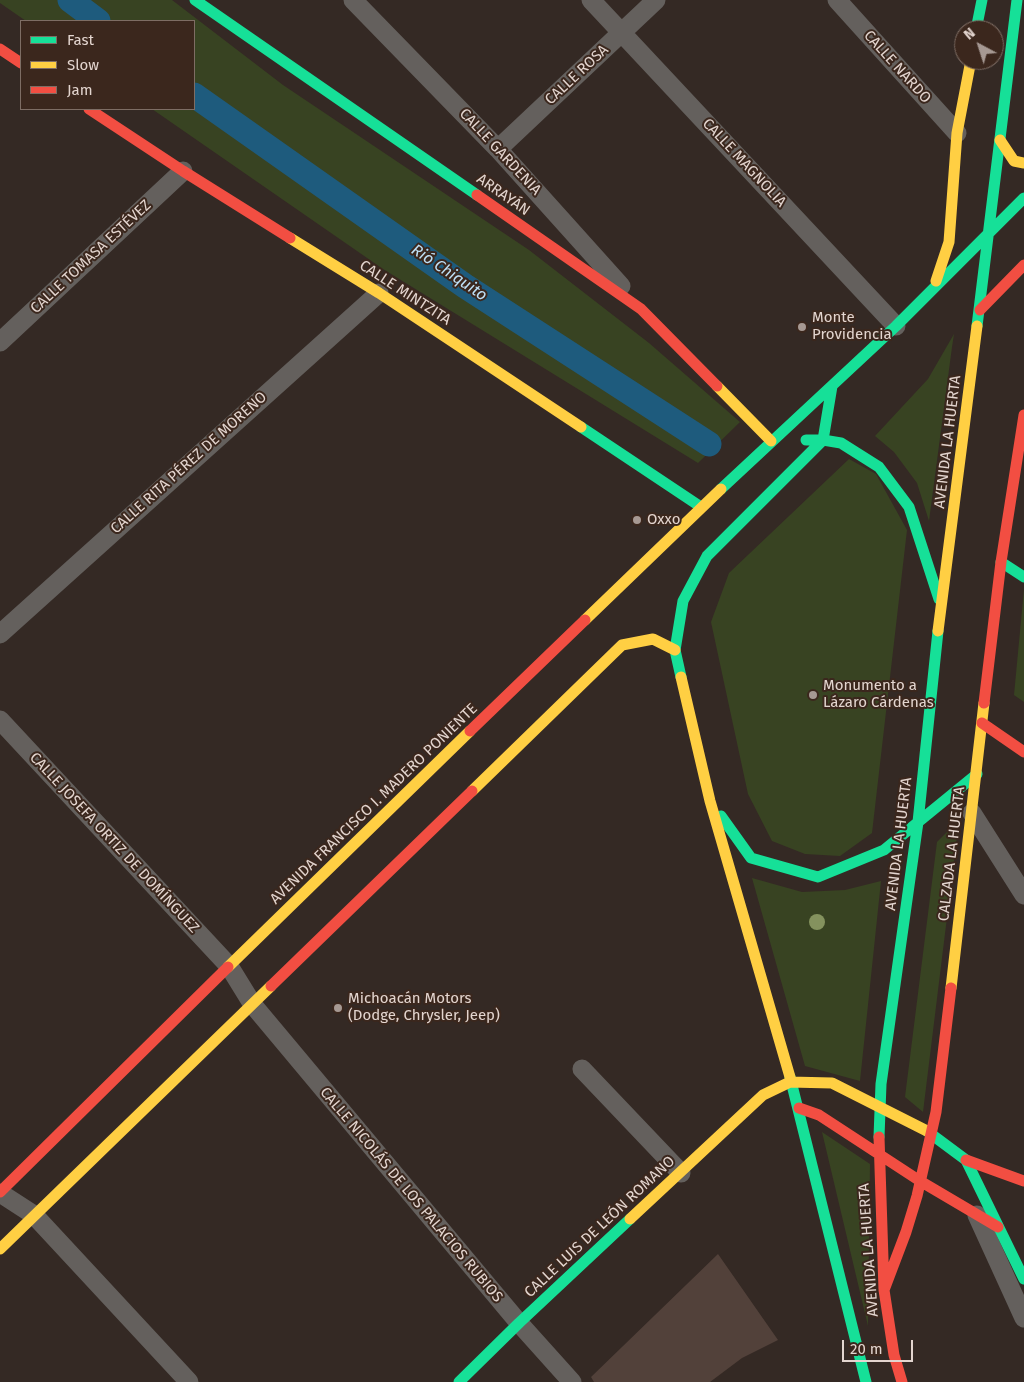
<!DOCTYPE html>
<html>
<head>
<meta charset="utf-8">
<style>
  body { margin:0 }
  #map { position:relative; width:1024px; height:1382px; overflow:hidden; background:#342924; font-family:"Fira Sans",sans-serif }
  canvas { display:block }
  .legend { position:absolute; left:20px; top:20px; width:175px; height:90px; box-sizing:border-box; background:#3b271d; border:1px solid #7e6d64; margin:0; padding:6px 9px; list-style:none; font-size:15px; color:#e3d5cf }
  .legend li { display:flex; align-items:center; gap:10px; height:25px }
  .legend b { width:25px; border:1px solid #7e6d64 }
  .north { position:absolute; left:954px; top:20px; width:50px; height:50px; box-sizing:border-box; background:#3b271d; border:1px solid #7e6d64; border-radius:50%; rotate:320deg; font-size:14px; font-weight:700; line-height:20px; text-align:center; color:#e3d5cf }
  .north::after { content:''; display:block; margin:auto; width:18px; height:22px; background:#a69993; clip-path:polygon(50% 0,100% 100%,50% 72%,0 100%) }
  .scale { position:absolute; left:842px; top:1340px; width:71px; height:22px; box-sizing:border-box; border:2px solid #e3d5cf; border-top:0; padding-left:6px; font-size:15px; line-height:18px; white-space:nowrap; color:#e3d5cf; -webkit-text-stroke:4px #3b271d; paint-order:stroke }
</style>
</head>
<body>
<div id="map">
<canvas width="1024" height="1382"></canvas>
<ul class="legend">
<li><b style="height:6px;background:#16e098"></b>Fast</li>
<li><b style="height:6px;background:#ffcf43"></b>Slow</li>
<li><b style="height:6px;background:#f24e42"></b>Jam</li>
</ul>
<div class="north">N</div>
<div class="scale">20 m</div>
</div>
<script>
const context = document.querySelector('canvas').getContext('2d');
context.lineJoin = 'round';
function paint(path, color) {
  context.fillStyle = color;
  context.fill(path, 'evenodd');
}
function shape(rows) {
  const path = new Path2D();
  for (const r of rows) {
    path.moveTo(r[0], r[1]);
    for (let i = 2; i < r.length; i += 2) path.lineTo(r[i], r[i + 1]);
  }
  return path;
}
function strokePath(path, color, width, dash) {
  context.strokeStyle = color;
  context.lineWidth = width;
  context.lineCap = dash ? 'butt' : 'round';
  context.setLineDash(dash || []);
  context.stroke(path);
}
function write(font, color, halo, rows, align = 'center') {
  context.font = font + ' "Fira Sans",sans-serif';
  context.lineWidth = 4;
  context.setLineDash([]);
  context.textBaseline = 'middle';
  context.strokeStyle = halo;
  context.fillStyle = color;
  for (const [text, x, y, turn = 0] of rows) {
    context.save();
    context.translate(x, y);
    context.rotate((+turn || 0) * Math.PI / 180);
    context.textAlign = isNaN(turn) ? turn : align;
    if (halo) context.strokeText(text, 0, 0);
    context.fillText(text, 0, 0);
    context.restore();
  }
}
paint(shape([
  [0,0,172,0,283,85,529,250,649,343,740,422,698,463,383,269,152,109,194,109,194,21,26,21,0,3],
  [954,334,952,347,929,521,917,483,894,452,875,436,928,379],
  [849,459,876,474,907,530,872,833,840,856,805,854,772,841,748,794,711,622,729,573],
  [1024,589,1024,702,1014,695],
  [959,820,923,1112,905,1097,937,842],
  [752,878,802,892,845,890,881,881,860,1081,805,1066],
  [822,1132,870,1164,868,1326]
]), '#384322');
strokePath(shape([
  [70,0,98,21],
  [194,95,465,286,709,444]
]), '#1e5b7d', 25);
paint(shape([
  [718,1254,778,1340,742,1358,710,1382,594,1382,591,1377]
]), '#52413a');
strokePath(shape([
  [353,0,498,149,621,286],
  [591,0,896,326],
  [837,0,957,133],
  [498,149,656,0],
  [0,342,183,171],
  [0,634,379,293],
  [0,720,229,966,253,1005,519,1323,572,1382],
  [972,813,1024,895],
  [582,1069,681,1173],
  [0,1193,34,1215,189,1382],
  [977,1215,1024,1318]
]), '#64605d', 19);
strokePath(shape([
  [195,0,477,195],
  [976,30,982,0],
  [977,326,1017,0],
  [581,427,701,507],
  [806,440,823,440,841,443,879,467,909,507,939,599],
  [721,489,896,326,1024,198],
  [1001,562,1024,577],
  [681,677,675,650,683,601,707,556,823,440,832,386],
  [721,816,751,858,818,877,884,850,977,774],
  [790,1077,866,1382],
  [927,1131,966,1160,1024,1279],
  [879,1137,881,1084,918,822,938,631],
  [459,1382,519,1323,630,1219]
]), '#16e098', 11);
strokePath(shape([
  [1000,140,1014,161,1024,163],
  [290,238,379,293,581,427],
  [936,281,949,242,957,133,971,60],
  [717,386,771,441],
  [585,620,721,489],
  [938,631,977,326],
  [681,677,710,801,790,1077],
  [472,791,622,645,653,639,675,650],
  [228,967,470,731],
  [951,988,984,703],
  [630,1219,763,1095,790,1082,832,1083,927,1131],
  [0,1249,271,986]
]), '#ffcf43', 11);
strokePath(shape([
  [0,49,21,63],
  [89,109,183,171,290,238],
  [477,195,641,309,717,386],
  [980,310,1024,265],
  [984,703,1001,562,1024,415],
  [982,723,1024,752],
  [470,731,585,620],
  [271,986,472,791],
  [799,1108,819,1115,920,1181,998,1227],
  [879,1137,884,1290,894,1355,902,1382],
  [966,1160,1024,1181],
  [0,1192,228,967],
  [884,1290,906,1232,917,1196,936,1112,951,988]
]), '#f24e42', 11);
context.fillStyle = '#84925e';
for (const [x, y] of [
  [817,922]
]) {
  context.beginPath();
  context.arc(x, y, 8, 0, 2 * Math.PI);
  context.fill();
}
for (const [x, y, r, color] of [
  [802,327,5,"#a69993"],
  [637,520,5,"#a69993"],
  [813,695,5,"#a69993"],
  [338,1008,5,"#a69993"]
]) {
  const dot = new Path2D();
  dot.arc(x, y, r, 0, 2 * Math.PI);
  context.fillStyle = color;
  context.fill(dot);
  strokePath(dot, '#3b271d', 2);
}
write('15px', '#e3d5cf', '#3b271d', [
  ["CALLE NARDO",897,67,48],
  ["CALLE ROSA",577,75,-43],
  ["CALLE GARDENIA",500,152,47],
  ["CALLE MAGNOLIA",744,163,47],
  ["ARRAYÁN",503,195,35],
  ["CALLE TOMASA ESTÉVEZ",91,257,-43],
  ["CALLE MINTZITA",405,293,33],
  ["AVENIDA LA HUERTA",948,442,-83],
  ["CALLE RITA PÉREZ DE MORENO",189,463,-42],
  ["AVENIDA FRANCISCO I. MADERO PONIENTE",374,804,-44],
  ["CALLE JOSEFA ORTIZ DE DOMÍNGUEZ",114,843,47],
  ["AVENIDA LA HUERTA",899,844,-83],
  ["CALZADA LA HUERTA",952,854,-83],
  ["CALLE NICOLÁS DE LOS PALACIOS RUBIOS",411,1195,50],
  ["CALLE LUIS DE LEÓN ROMANO",600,1227,-43],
  ["AVENIDA LA HUERTA",869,1250,-94]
]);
write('15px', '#e3d5cf', '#3b271d', [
  ["Monte",812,318],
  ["Providencia",812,335],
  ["Oxxo",647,520],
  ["Monumento a",823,686],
  ["Lázaro Cárdenas",823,703],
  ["Michoacán Motors",348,999],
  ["(Dodge, Chrysler, Jeep)",348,1016]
], 'left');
write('italic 16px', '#bee0f7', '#3b271d', [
  ["Rió Chiquito",449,273,34]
]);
</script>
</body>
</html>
